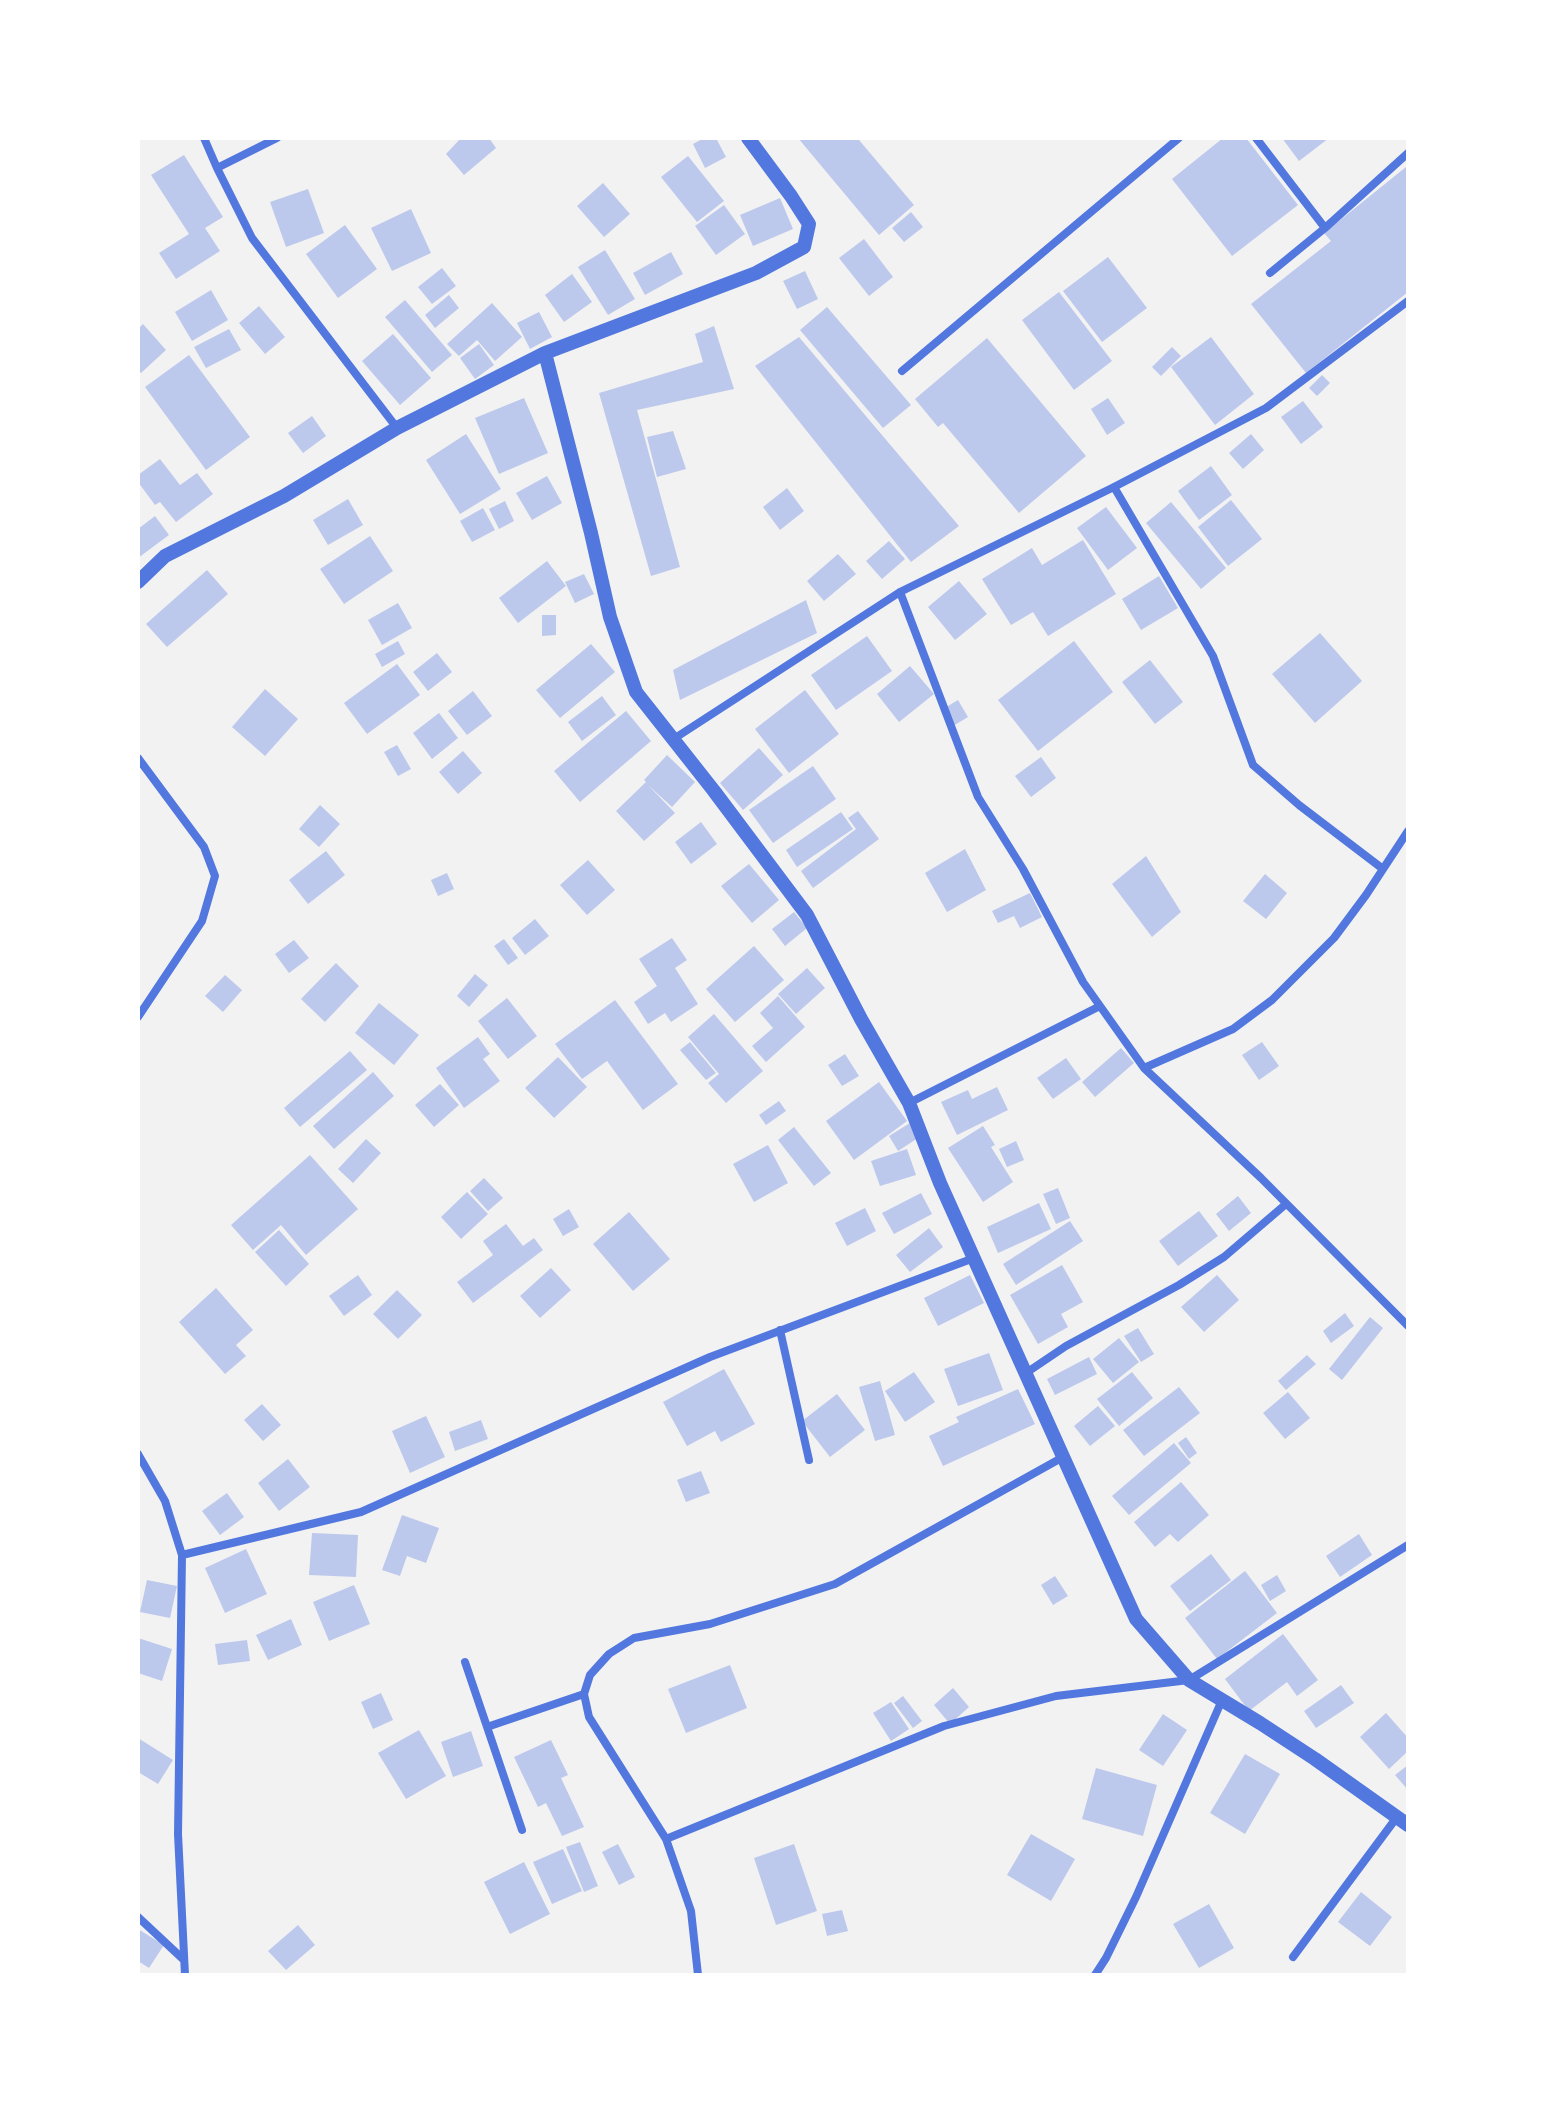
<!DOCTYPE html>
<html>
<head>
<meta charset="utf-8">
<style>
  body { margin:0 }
  #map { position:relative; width:1546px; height:2113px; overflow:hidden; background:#f2f2f2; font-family:"Open Sans",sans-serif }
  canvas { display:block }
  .frame { position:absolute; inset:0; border:140px solid #fff; pointer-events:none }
</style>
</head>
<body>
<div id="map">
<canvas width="1546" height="2113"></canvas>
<div class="frame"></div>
</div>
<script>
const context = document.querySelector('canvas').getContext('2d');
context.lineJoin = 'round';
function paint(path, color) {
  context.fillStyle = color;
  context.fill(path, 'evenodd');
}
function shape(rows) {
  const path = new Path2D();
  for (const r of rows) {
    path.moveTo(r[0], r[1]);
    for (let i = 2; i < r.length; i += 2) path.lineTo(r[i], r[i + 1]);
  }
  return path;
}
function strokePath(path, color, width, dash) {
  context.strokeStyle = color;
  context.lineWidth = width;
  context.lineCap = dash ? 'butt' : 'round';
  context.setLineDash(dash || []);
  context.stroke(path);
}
paint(shape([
  [461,138,489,138,496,148,464,175,446,154],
  [704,138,716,138,726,157,705,168,693,144],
  [798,138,862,138,859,140,914,205,879,235],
  [1223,138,1246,138,1298,205,1232,256,1172,179],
  [1282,138,1329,138,1299,161],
  [184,155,223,217,205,228,220,251,176,279,159,253,189,234,151,175],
  [688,156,724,201,697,222,661,177],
  [1406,167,1408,169,1408,292,1306,373,1251,304,1331,241,1324,233],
  [603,183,630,214,604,237,577,206],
  [308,189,324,233,286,247,270,202],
  [780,198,793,229,753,246,740,215],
  [724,205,745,234,716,255,695,226],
  [411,209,431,253,392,271,371,228],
  [911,212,923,227,904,242,892,228],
  [345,225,377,269,338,298,306,254],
  [864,239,893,277,869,296,839,258],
  [605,250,635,299,608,315,578,267],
  [671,252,683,274,645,295,633,273],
  [1108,257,1147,308,1102,342,1063,291],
  [442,268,456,286,432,304,418,287],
  [805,271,818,299,797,309,783,281],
  [572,274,592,302,564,322,545,295],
  [211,290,228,320,192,341,175,312],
  [1059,292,1112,361,1074,390,1022,320],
  [449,295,459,308,435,328,425,315],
  [405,300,452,355,432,372,385,317],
  [492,303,522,337,495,361,477,340,459,356,447,344],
  [259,306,285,337,265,354,239,323],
  [827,307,911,405,883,428,800,330],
  [539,312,552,337,530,349,517,323],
  [143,324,166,350,141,373,138,370,138,329],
  [714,326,734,389,637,410,680,567,651,576,599,393,703,362,695,334],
  [229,329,241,350,206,368,194,347],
  [393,334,431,378,400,405,362,361],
  [799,337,959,526,911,562,755,366],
  [1211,337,1254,394,1215,425,1171,367],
  [987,338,1086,456,1019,513,943,423,938,427,915,399],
  [479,344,494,365,475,379,460,358],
  [1172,347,1181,356,1161,376,1152,367],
  [189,355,250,437,206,470,145,387],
  [1322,375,1330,383,1317,396,1309,388],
  [524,398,548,453,499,474,475,418],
  [1108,398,1125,423,1107,435,1091,409],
  [1303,401,1323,427,1301,444,1281,417],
  [312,416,326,436,303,453,288,433],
  [673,431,686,469,657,477,647,437],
  [466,434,501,489,460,514,426,460],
  [1251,434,1264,450,1243,469,1229,453],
  [160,459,180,485,197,473,213,494,176,522,160,502,155,505,138,482,138,475],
  [1211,466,1232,495,1199,520,1178,491],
  [547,476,562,503,532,520,516,493],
  [787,488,804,511,780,530,763,507],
  [348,499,363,525,328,545,313,520],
  [1231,500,1262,539,1228,566,1198,527],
  [505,501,514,521,499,529,489,509],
  [1171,502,1226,568,1201,589,1146,523],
  [1106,507,1137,548,1108,570,1077,528],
  [483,508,495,530,472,542,460,521],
  [155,516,169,535,138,558,138,529],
  [370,536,393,571,344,604,320,569],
  [1083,540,1116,594,1048,636,1033,612,1011,625,982,579,1032,548,1042,565],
  [889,541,905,559,882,579,866,561],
  [838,554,856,574,824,601,807,581],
  [547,561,566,586,518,623,499,598],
  [207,570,228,594,167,647,146,624],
  [584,574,594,594,575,603,565,582],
  [1159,576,1178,608,1141,630,1122,599],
  [959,581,987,614,955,640,928,607],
  [806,600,817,633,680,700,673,670],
  [398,603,412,628,382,645,368,620],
  [542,615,556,615,556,635,542,636],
  [1320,633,1362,681,1315,723,1272,674],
  [867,636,892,671,836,710,811,675],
  [398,641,405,654,382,667,375,654],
  [1074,641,1113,692,1038,751,998,700],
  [591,644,615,672,560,718,536,690],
  [437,653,452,672,428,691,413,672],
  [1150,660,1183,702,1155,724,1122,682],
  [397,664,420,695,367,734,344,703],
  [910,666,934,694,899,722,877,694],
  [265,689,298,719,265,756,232,727],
  [805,690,839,734,789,773,755,729],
  [473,691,492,716,467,735,448,711],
  [602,696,616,715,582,741,568,722],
  [958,700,968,717,953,726,943,709],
  [626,711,651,741,580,802,554,771],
  [439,713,458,738,432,759,413,733],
  [397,745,411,769,398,776,384,752],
  [759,748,783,775,743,810,720,783],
  [463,751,482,773,458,794,439,772],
  [667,755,695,782,672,807,648,785,675,813,644,841,616,811,646,782,644,780],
  [1041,757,1056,778,1031,797,1015,776],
  [813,766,836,799,773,843,749,810],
  [320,805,340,824,319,847,299,829],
  [858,811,879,839,813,888,801,871,856,829,848,818],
  [841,812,853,829,797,867,786,850],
  [701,822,717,844,691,864,675,842],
  [965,849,986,890,947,912,925,873],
  [326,851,345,875,308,904,289,880],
  [1146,856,1181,912,1152,937,1112,884],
  [588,860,615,890,587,915,560,885],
  [749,864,779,900,752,923,721,886],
  [447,873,454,889,438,896,431,880],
  [1265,874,1287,893,1266,919,1243,901],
  [1030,893,1042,917,1020,928,1014,916,998,923,992,911],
  [794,912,807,928,785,946,772,929],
  [535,919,549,936,525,955,512,938],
  [672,938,687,960,675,968,698,1004,671,1022,665,1013,648,1024,634,1002,657,986,639,959],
  [504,939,518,958,508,965,494,946],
  [294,940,309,958,289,973,275,954],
  [754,946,784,980,735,1022,706,989],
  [336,963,359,986,325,1022,301,999],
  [807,968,825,988,796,1014,778,994],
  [475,974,488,985,469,1007,457,996],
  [225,975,242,990,223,1012,205,996],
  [778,996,805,1027,766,1062,752,1046,773,1028,760,1013],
  [507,998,537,1036,508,1059,478,1021],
  [615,1000,678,1084,643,1110,607,1061,582,1079,555,1044],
  [379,1003,419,1035,394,1065,355,1033],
  [714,1014,763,1071,726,1103,708,1083,719,1074,688,1037],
  [478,1037,490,1054,483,1059,500,1081,464,1108,436,1068],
  [690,1042,716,1073,706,1080,680,1050],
  [1262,1042,1279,1066,1259,1080,1242,1055],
  [1121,1048,1134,1063,1095,1097,1082,1082],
  [350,1051,367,1070,300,1127,284,1108],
  [845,1054,859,1076,842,1086,828,1065],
  [558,1057,587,1087,554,1118,525,1088],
  [1066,1058,1081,1079,1053,1099,1037,1078],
  [373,1072,394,1096,334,1149,313,1126],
  [879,1082,907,1121,854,1160,826,1121],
  [440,1084,459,1105,434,1127,415,1105],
  [997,1087,1008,1110,957,1135,941,1102,968,1090,972,1099],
  [779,1101,786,1111,766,1125,759,1115],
  [910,1123,918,1138,898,1151,889,1136],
  [983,1126,995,1145,991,1147,1013,1182,983,1202,948,1148],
  [794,1127,831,1173,814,1186,778,1140],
  [366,1139,381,1153,353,1183,338,1169],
  [1016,1141,1024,1160,1007,1167,999,1149],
  [768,1145,788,1183,754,1202,733,1164],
  [907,1149,916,1175,880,1186,871,1161],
  [310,1155,358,1209,306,1255,281,1225,253,1250,231,1225],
  [484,1178,503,1198,488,1211,470,1191],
  [1058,1188,1070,1218,1056,1224,1043,1194],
  [467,1192,488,1214,461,1239,441,1217],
  [921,1193,932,1214,894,1234,882,1213],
  [1238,1196,1251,1213,1229,1231,1216,1214],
  [1039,1203,1051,1229,998,1253,987,1227],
  [865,1208,876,1231,847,1246,835,1223],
  [569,1209,579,1227,563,1236,553,1219],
  [1199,1211,1218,1236,1178,1266,1159,1241],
  [629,1212,670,1259,633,1291,593,1244],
  [1070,1221,1083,1241,1016,1285,1003,1264],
  [506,1224,523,1246,534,1238,543,1250,473,1303,457,1282,493,1255,483,1241],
  [929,1228,943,1247,910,1272,896,1255],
  [279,1230,309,1264,286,1286,255,1252],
  [1062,1265,1083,1302,1061,1314,1068,1327,1038,1344,1010,1295],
  [551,1268,571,1290,540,1318,520,1296],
  [358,1275,372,1295,344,1316,329,1296],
  [970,1275,984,1303,938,1326,924,1298],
  [1217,1275,1239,1300,1204,1332,1181,1307],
  [216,1288,253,1330,236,1345,246,1356,225,1374,179,1322],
  [397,1290,422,1315,398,1339,373,1314],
  [1345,1313,1354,1326,1331,1343,1323,1331],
  [1370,1317,1383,1328,1342,1380,1329,1369],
  [1138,1328,1154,1354,1141,1362,1124,1336],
  [1119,1338,1139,1362,1113,1383,1093,1359],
  [989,1353,1003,1390,958,1406,944,1369],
  [1307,1355,1316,1364,1286,1390,1278,1381],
  [1089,1357,1097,1374,1055,1395,1047,1379],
  [724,1369,755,1424,721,1442,715,1431,687,1446,663,1402],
  [914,1372,935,1402,905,1422,885,1391],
  [1132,1372,1153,1398,1119,1426,1097,1399],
  [880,1381,895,1435,875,1441,859,1387],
  [1179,1387,1200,1413,1144,1456,1123,1430],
  [1018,1389,1035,1424,943,1466,929,1436,959,1422,956,1417],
  [1288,1392,1310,1418,1285,1439,1263,1413],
  [837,1394,865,1430,830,1457,802,1421],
  [262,1404,281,1425,263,1441,244,1420],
  [1098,1406,1115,1426,1090,1446,1074,1426],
  [426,1416,445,1457,410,1473,392,1431],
  [481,1420,488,1439,455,1451,449,1432],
  [1186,1437,1197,1453,1189,1459,1178,1443],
  [1174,1443,1191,1463,1129,1515,1112,1496],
  [288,1459,310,1487,279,1511,258,1483],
  [701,1471,710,1493,686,1502,677,1480],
  [1181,1482,1209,1515,1178,1542,1170,1534,1155,1547,1134,1522],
  [227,1493,244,1517,220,1535,202,1511],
  [402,1515,439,1528,426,1563,407,1556,400,1576,382,1570],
  [312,1533,358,1535,356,1577,309,1575],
  [1359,1534,1372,1555,1340,1577,1326,1556],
  [246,1549,267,1594,225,1613,205,1568],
  [1211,1554,1231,1580,1190,1611,1170,1586],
  [1245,1571,1277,1613,1217,1659,1185,1618],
  [1277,1575,1286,1591,1270,1601,1261,1585],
  [1055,1576,1068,1596,1053,1605,1041,1585],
  [147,1580,177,1586,170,1618,140,1612],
  [354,1585,370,1624,329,1641,313,1602],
  [291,1619,302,1645,268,1660,256,1635],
  [1283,1634,1318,1680,1297,1696,1287,1682,1249,1711,1225,1679],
  [138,1638,172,1649,162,1681,138,1673],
  [247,1640,250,1661,218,1665,215,1644],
  [730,1665,747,1708,686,1733,668,1689],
  [1341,1685,1354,1703,1316,1728,1304,1711],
  [953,1688,969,1707,950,1724,934,1705],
  [381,1693,393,1720,373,1729,361,1702],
  [903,1696,922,1721,913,1728,894,1703],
  [891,1702,909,1729,891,1741,873,1713],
  [1386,1713,1408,1738,1408,1751,1389,1769,1360,1737],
  [1163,1714,1187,1730,1163,1766,1139,1750],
  [419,1730,446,1776,406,1799,378,1753],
  [471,1731,483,1766,453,1777,441,1742],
  [138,1738,173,1760,158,1784,138,1772],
  [551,1740,568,1775,561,1778,584,1827,562,1836,546,1803,538,1807,514,1757],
  [1245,1754,1280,1774,1245,1834,1210,1813],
  [1408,1765,1408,1790,1395,1775],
  [1096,1768,1157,1785,1143,1836,1082,1819],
  [1031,1834,1075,1859,1051,1901,1007,1875],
  [580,1842,598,1886,584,1892,566,1847],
  [618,1844,635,1877,619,1885,602,1852],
  [794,1844,817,1911,776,1925,754,1858],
  [563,1849,582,1891,552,1904,533,1862],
  [524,1862,550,1914,510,1934,484,1882],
  [1361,1892,1392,1917,1370,1946,1338,1922],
  [1209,1904,1234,1948,1199,1968,1173,1924],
  [842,1910,848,1931,827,1936,822,1914],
  [298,1925,315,1945,286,1970,268,1951],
  [138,1929,164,1945,149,1968,138,1961]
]), '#bdc9ec');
strokePath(shape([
  [204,138,217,168,252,238,397,428],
  [1256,138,1325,228],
  [217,168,277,138],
  [1270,273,1325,228,1408,153],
  [902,371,1179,138],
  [1114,487,1213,656,1253,765,1299,805,1383,869],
  [900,592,978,797,1023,869,1083,982,1144,1068,1261,1178,1408,1326],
  [672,740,900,592,1114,487,1266,408,1408,301],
  [138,758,204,847,215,876,202,921,138,1017],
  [1144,1068,1233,1029,1272,1000,1334,938,1366,895,1408,831],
  [909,1103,1100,1006],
  [780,1330,809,1460],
  [1026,1373,1066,1346,1179,1285,1224,1257,1286,1204],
  [138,1454,165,1501,182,1555,178,1834,185,1975],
  [182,1555,361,1512,710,1357,974,1258],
  [465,1662,522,1830],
  [487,1727,584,1694],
  [666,1839,944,1726,1056,1696,1189,1680,1408,1545],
  [138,1917,184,1960],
  [1293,1957,1397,1817],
  [698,1975,691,1911,666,1839,589,1717,584,1694,590,1675,609,1654,634,1638,710,1624,835,1584,1065,1456],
  [1095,1975,1106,1958,1136,1897,1222,1700]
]), '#5277de', 8);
strokePath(shape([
  [545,353,591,533,610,617,636,692,714,791,807,915,861,1019,909,1103,940,1183,1136,1619,1189,1680,1260,1723,1315,1759,1408,1825],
  [138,582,165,556,284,496,397,428,545,353,756,273,804,247,809,224,791,196,748,138]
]), '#5277de', 14);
</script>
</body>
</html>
